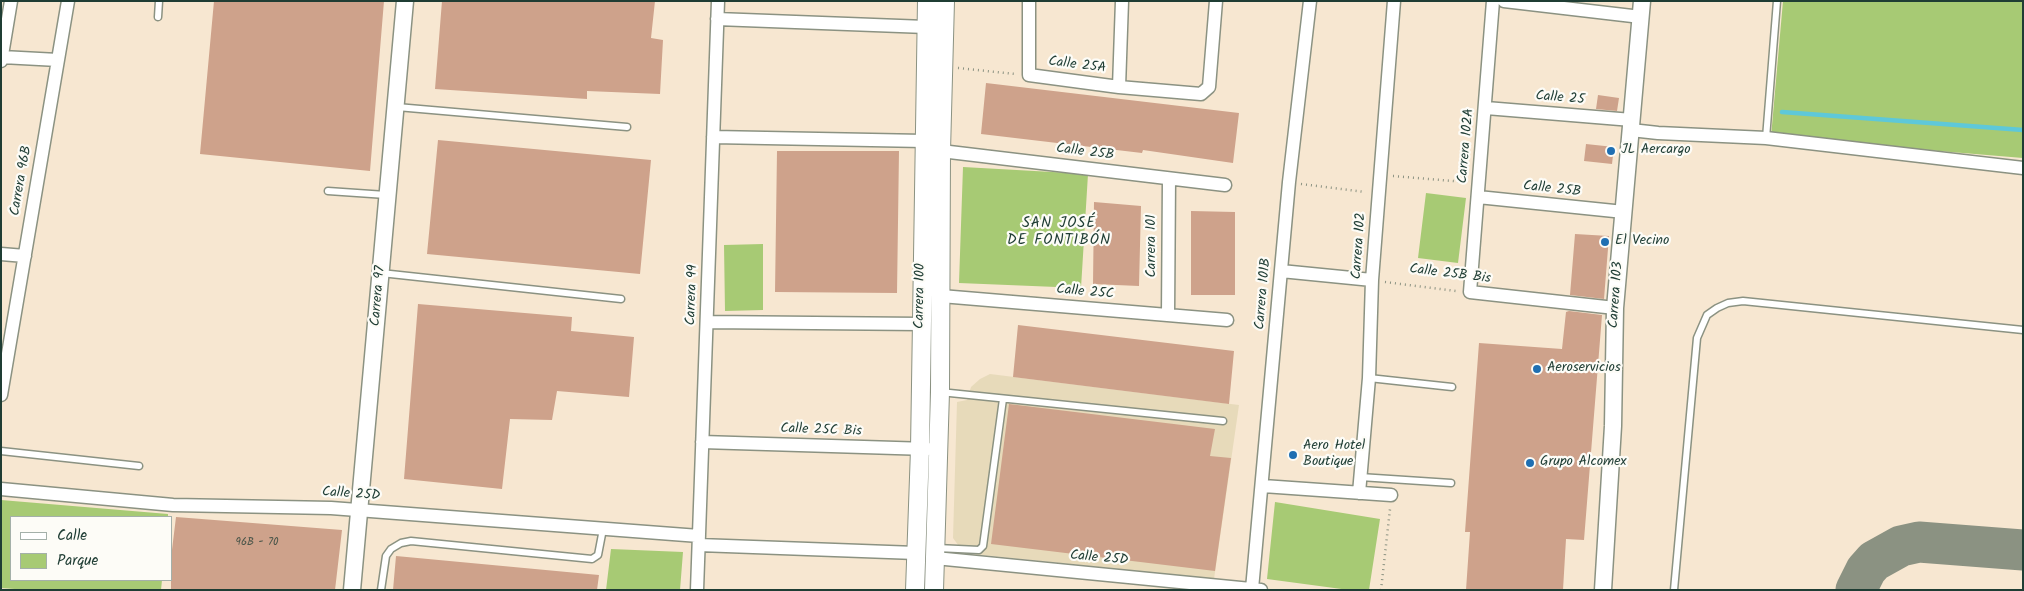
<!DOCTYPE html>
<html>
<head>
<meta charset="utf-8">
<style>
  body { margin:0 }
  #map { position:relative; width:2024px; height:591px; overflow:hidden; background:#f7e7d1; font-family:Kalam,sans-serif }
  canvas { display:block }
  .frame { position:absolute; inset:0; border:2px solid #1f3d34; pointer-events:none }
  .legend { position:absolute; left:10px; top:516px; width:162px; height:65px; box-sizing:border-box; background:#fdfcf7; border:1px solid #a4b0a9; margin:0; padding:6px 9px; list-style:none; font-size:15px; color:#1f3d34 }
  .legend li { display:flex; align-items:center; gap:10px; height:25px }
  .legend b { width:25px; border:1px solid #a4b0a9 }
</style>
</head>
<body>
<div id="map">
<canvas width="2024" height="591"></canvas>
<div class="frame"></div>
<ul class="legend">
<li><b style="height:6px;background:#fff"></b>Calle</li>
<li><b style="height:14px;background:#a7ca74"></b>Parque</li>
</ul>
</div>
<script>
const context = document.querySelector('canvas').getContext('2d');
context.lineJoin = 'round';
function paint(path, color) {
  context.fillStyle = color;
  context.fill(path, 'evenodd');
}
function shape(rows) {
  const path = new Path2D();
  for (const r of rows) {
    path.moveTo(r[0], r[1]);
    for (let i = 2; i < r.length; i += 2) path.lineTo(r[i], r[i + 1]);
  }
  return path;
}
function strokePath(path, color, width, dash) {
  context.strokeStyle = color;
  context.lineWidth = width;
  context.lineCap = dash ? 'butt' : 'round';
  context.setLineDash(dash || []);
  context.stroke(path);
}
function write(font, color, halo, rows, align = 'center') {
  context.font = font + ' Kalam,sans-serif';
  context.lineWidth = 4.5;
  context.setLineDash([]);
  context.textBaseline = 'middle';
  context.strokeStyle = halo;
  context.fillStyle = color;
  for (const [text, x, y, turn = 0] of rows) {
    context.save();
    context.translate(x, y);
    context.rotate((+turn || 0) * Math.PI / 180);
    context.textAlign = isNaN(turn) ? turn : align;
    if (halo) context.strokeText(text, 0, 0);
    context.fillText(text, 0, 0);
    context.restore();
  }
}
paint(shape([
  [990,374,1239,405,1214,579,964,553,953,538,957,402,967,400,971,387,980,379]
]), '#e7daba');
paint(shape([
  [1783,1,2023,1,2023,158,1771,137],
  [963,167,1088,174,1081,288,959,283],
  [1426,193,1466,198,1458,263,1418,258],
  [763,244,763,310,725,311,724,245],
  [1,500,168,514,168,517,11,517,11,580,162,580,161,590,28,590,1,588],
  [1275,502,1380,519,1369,590,1349,590,1267,579],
  [611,549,683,552,680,590,606,590]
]), '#a7ca74');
strokePath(shape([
  [1782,112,2023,130]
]), '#5ec8d9', 4.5);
strokePath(shape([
  [1856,590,1866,570,1874,561,1901,546,1919,542,2023,550]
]), '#8b9282', 41);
paint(shape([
  [214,1,384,1,370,171,200,154],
  [442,1,655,1,651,38,663,40,660,94,587,91,587,99,435,89],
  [986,83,1239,113,1233,163,1143,150,1142,153,981,134],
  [1598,95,1619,98,1617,111,1596,109],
  [438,140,651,160,640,274,427,254],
  [1586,144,1614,147,1612,164,1584,161],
  [777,151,899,151,897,293,775,292],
  [1094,202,1141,206,1139,286,1093,284],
  [1191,211,1235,212,1235,295,1191,295],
  [1575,234,1609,236,1604,299,1570,295],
  [418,304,572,317,571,331,634,337,629,397,557,391,552,420,510,419,502,489,404,479],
  [1569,311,1602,315,1584,540,1566,539,1563,590,1466,590,1470,532,1465,532,1479,343,1562,349,1566,312],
  [1018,325,1234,351,1229,404,1013,377],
  [1009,404,1215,429,1210,456,1231,458,1215,571,991,544],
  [176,517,342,530,335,590,171,590,171,558],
  [396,556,599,575,597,590,393,590]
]), '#cea28b');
const service = shape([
  [158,17,159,1],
  [397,107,627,127],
  [1766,138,1777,1],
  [328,191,386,195],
  [381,273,621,299],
  [1369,378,1452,387],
  [940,392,1223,421],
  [1,451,139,466],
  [1360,477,1451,483],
  [937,548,979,550,983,546,1003,399],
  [381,590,386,556,391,549,401,543,411,541,592,559,598,555,603,529],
  [1674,590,1697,338,1707,315,1717,308,1728,303,1743,301,2023,330]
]);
const minor = shape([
  [1029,1,1029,75,1119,87,1201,94,1209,87,1216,1],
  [1493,1,1470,292,1615,308],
  [1504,1,1641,17],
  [717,19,926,27],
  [2,57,58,60],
  [1,61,11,1],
  [1119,87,1122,1],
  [1486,108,1632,120],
  [1631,130,1658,133,1766,138,2023,168],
  [713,137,924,141],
  [941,151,1225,185],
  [1478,197,1624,212],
  [1,254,25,256],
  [1281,271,1372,280],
  [941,296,1227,320],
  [1168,315,1169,179],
  [707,322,921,324],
  [1,395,68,1],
  [702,442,928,449],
  [1263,486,1391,495],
  [1,489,173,505,331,508,699,536],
  [1359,493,1369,378,1372,280,1394,1],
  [699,545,916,553],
  [935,558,1261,590],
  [1252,589,1289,182,1310,1],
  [697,590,718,1]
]);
const tertiary = shape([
  [352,590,405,1],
  [1603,590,1613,426,1615,308,1642,1]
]);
const secondary = shape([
  [915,590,920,449,927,1],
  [934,590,940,392,941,151,945,1]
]);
strokePath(service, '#8b9282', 9);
strokePath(minor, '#8b9282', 15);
strokePath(tertiary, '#8b9282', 19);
strokePath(secondary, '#8b9282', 20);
strokePath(shape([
  [958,68,1015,74],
  [1393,176,1465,182],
  [1301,184,1365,192],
  [1385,282,1456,291],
  [1381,590,1390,509]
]), '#8b9282', 2.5, [1, 4]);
strokePath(service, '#fff', 6);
strokePath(minor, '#fff', 12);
strokePath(tertiary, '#fff', 16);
strokePath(secondary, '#fff', 18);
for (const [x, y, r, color] of [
  [1611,151,5,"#1f6fb2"],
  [1605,242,5,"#1f6fb2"],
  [1537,369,5,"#1f6fb2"],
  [1293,455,5,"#1f6fb2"],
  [1530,463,5,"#1f6fb2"]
]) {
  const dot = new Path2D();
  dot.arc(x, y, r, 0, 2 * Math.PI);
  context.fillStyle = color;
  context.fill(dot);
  strokePath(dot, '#fdfcf7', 2);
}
write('11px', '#4b564a', null, [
  ["96B - 70",257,543]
]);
write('14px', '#1f3d34', '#fdfcf7', [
  ["Calle 25A",1077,66,7],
  ["Calle 25",1560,99,5],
  ["Carrera 102A",1467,146,-85],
  ["Calle 25B",1085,153,7],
  ["Carrera 96B",22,181,-80],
  ["Calle 25B",1552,190,6],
  ["Carrera 101",1153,246,-90],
  ["Carrera 102",1360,246,-86],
  ["Calle 25B Bis",1450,275,7],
  ["Calle 25C",1085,293,5],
  ["Carrera 101B",1264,294,-85],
  ["Carrera 99",693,295,-88],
  ["Carrera 103",1617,295,-86],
  ["Carrera 97",379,296,-85],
  ["Carrera 100",921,296,-89],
  ["Calle 25C Bis",821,431,2],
  ["Calle 25D",351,495,4],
  ["Calle 25D",1099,559,5]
]);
write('14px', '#1f3d34', '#fdfcf7', [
  ["JL Aercargo",1621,151],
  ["El Vecino",1615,242],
  ["Aeroservicios",1547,369],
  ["Aero Hotel",1303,447],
  ["Boutique",1303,463],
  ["Grupo Alcomex",1540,463]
], 'left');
context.letterSpacing = '1px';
write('15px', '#1f3d34', '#fdfcf7', [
  ["SAN JOSÉ",1059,224],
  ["DE FONTIBÓN",1059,241]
]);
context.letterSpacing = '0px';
</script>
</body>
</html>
